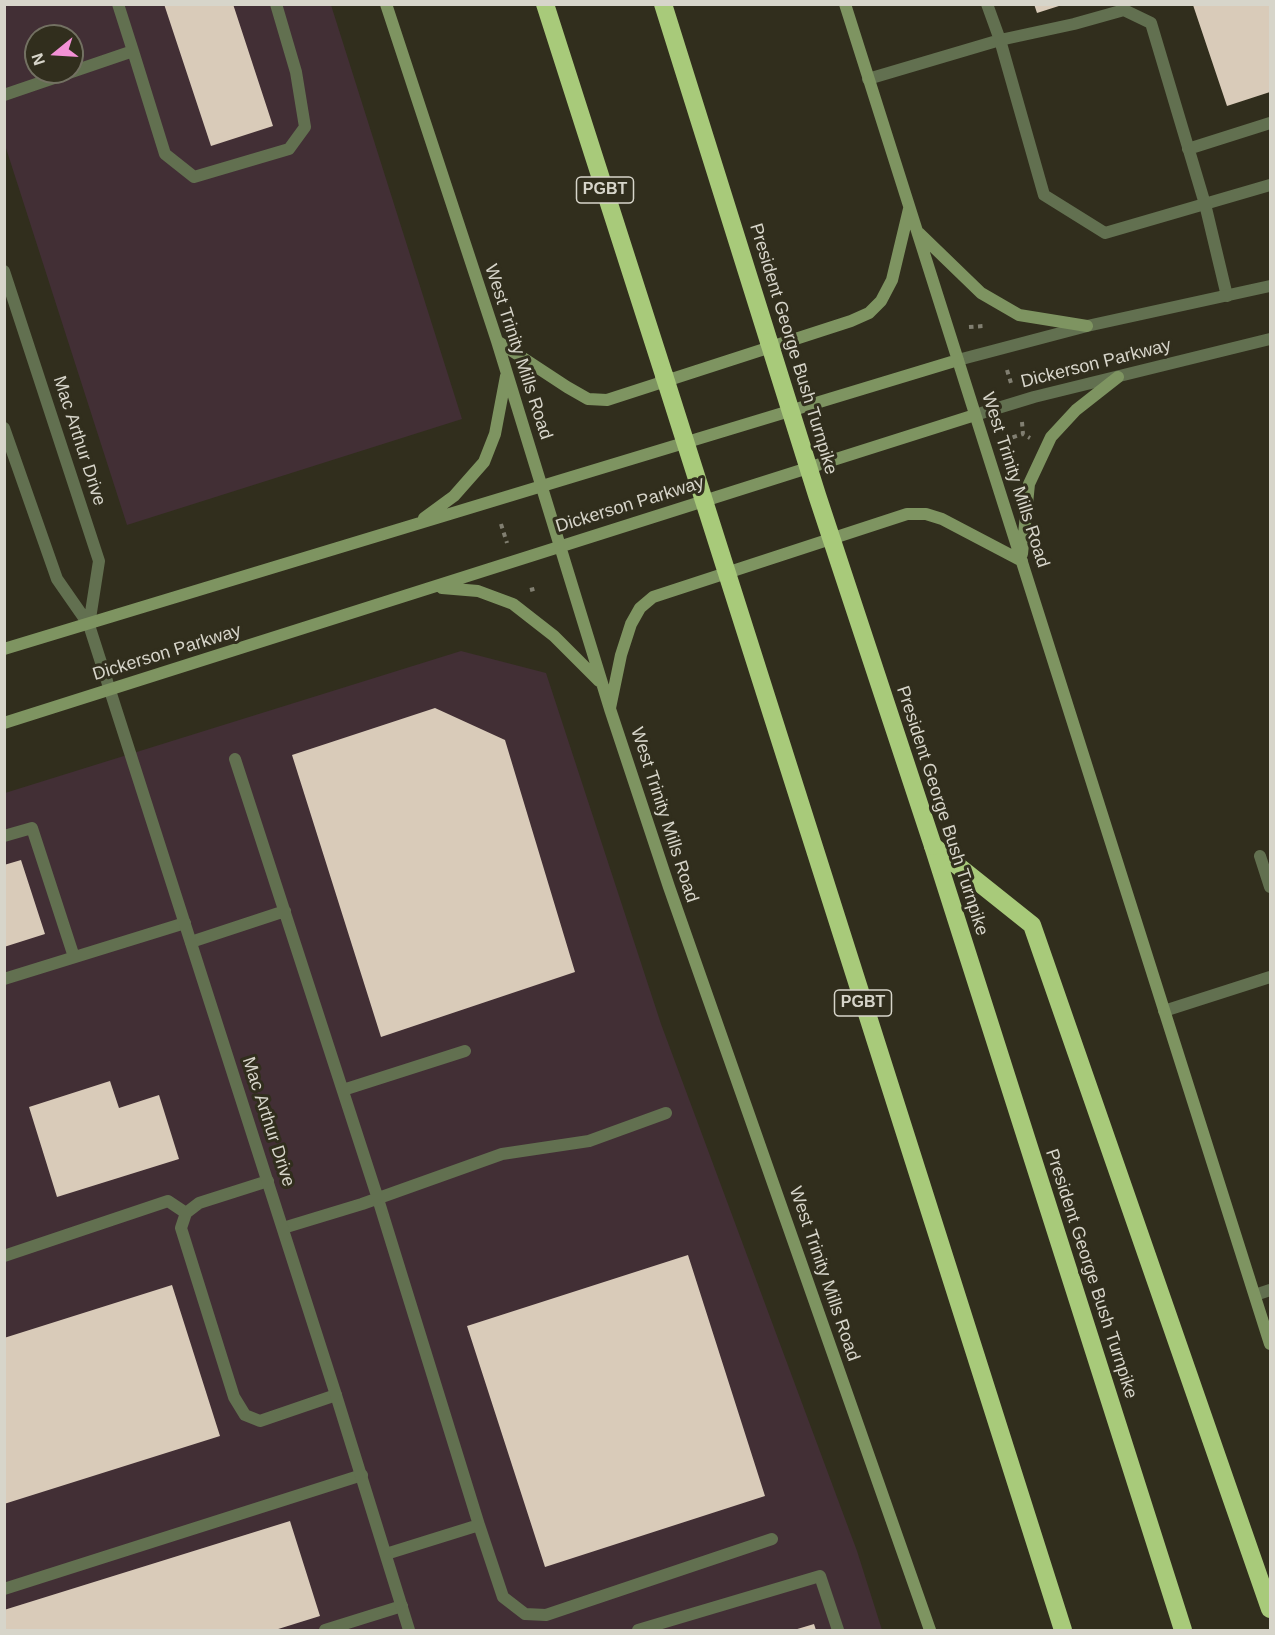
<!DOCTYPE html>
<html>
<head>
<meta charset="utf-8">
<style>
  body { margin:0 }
  #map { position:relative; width:1275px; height:1635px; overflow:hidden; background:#312e1d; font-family:Helvetica,sans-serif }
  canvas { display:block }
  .frame { position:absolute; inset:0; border:6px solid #d7d5ca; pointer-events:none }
  .north { position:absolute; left:24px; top:24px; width:60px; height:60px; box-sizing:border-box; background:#312e1d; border:2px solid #737162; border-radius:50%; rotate:252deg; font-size:16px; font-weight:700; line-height:24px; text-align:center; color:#d7d5ca }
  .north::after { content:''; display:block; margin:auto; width:21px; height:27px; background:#f391d6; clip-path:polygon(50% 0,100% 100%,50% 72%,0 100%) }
</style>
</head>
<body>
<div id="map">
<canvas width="1275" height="1635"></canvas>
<div class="frame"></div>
<div class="north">N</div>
</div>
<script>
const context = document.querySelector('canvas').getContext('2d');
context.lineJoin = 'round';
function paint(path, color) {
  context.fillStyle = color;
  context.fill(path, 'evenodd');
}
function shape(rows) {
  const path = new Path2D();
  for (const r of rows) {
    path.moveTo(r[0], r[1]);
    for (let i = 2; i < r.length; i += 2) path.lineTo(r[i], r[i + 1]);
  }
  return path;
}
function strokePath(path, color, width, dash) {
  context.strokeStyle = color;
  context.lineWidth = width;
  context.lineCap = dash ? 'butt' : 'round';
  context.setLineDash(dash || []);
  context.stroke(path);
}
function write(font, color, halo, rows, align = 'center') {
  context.font = font + ' Helvetica,sans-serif';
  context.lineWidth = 6;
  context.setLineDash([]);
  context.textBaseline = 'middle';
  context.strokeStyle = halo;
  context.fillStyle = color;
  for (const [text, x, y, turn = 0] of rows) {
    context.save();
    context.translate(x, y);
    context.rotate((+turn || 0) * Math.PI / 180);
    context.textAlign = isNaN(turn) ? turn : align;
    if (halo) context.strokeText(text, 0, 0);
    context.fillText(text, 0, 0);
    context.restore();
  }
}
paint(shape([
  [4,5,331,5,462,419,127,525,5,145],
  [36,36,72,36,72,72,36,72],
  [461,651,546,673,661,1024,857,1551,882,1630,5,1630,5,793]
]), '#422f35');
paint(shape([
  [164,4,233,4,273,126,211,146],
  [1034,4,1062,4,1062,5,1037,13],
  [1193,5,1270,5,1270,92,1227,106],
  [435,708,505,740,575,972,381,1037,292,755],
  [21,860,45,934,4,947,4,865],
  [110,1081,119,1108,159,1095,179,1159,57,1197,29,1107],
  [688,1255,765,1496,545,1567,467,1326],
  [172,1285,220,1436,4,1504,4,1338],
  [290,1521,320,1616,275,1630,4,1630,4,1610],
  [814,1624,816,1630,794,1630]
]), '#d9cbb9');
strokePath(shape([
  [969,327,984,326],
  [1007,370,1011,383],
  [1022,422,1023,434,1030,438],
  [1004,440,1023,434],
  [501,524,507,543],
  [530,590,538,588]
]), '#817f71', 4, [4.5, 4.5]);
strokePath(shape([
  [118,4,133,51],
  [987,4,1000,40,1044,195,1105,233,1270,185],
  [868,79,1000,40,1074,24,1124,10,1151,23,1205,204,1227,296],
  [4,95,133,51,165,154,194,177,289,149,305,127,296,72,276,4],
  [1188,149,1270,123],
  [235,759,378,1199,479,1525,386,1554],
  [4,836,32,828,74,957],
  [1260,856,1270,887],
  [191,942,285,911],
  [4,979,185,923],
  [1164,1011,1270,977],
  [343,1090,465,1051],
  [268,1181,199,1203,186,1213,181,1228,234,1397,245,1415,260,1421,336,1395],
  [283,1228,362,1204,502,1154,589,1141,666,1113],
  [4,1256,168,1201,186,1213],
  [479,1525,503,1597,525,1614,546,1615,772,1539],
  [4,1589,362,1475],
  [325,1630,402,1606],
  [638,1630,820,1576,838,1630]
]), '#627050', 12);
strokePath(shape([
  [1255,1295,1270,1290]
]), '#627050', 12);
strokePath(shape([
  [4,271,99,561,89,625],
  [958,360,1087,326,1270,286],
  [975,415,1034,397,1270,339],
  [4,428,57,579,89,625,336,1395,409,1630]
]), '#627050', 12);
strokePath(shape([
  [386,4,497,341,610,709,669,887,930,1630],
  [845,4,1270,1344],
  [919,233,981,293,1019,315,1087,326],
  [497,341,567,387,588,399,607,400,851,321,869,313,881,301,892,280,909,209],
  [424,518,454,496,484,462,495,434,506,376],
  [1022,554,1029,484,1051,437,1076,410,1118,377],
  [442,588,478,591,513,604,554,636,599,681],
  [4,649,958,360],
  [610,708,621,655,631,624,640,608,653,597,907,514,926,514,942,519,1022,561],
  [4,723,975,415]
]), '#7e9461', 12);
strokePath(shape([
  [545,4,664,375],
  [663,4,769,342],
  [933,846,1032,925,1270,1609],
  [933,846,1183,1630]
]), '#a8ca7a', 18);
strokePath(shape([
  [769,342,817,495,933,846],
  [664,375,1063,1630]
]), '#a8ca7a', 18);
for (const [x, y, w] of [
  [605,190,57],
  [863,1003,57]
]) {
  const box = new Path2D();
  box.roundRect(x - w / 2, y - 13, w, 26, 4.5);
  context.fillStyle = '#312e1d';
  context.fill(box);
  strokePath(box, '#d7d5ca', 1.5);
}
write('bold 16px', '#d7d5ca', null, [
  ["PGBT",605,190],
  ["PGBT",863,1003]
]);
write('18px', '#d7d5ca', '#312e1d', [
  ["President George Bush Turnpike",793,349,73],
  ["West Trinity Mills Road",518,352,72],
  ["Dickerson Parkway",1096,364,-14],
  ["Mac Arthur Drive",79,441,72],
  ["West Trinity Mills Road",1015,480,72],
  ["Dickerson Parkway",630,505,-17],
  ["Dickerson Parkway",167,653,-17],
  ["President George Bush Turnpike",942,811,72],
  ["West Trinity Mills Road",664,815,72],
  ["Mac Arthur Drive",268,1122,72],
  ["West Trinity Mills Road",824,1274,71],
  ["President George Bush Turnpike",1091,1274,72]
]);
</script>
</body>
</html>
